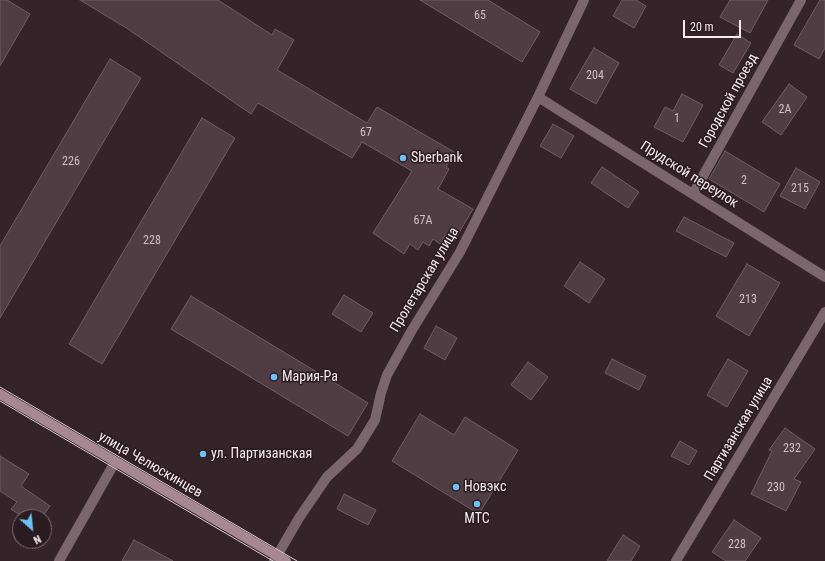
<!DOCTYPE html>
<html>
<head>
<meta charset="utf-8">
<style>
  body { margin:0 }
  #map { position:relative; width:825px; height:561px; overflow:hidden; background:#34242a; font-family:"Roboto Condensed",sans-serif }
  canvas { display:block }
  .north { position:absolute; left:12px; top:509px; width:40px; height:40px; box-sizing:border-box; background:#2a1b20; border:1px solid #7c6e72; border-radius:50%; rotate:153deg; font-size:11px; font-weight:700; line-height:16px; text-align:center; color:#f6ebee }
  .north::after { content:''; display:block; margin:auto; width:14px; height:18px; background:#6cc2f3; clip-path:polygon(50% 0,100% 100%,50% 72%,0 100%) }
  .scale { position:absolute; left:683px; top:20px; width:58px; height:18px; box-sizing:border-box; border:2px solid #f6ebee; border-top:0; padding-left:5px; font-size:12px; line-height:14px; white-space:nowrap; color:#f6ebee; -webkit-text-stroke:3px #2a1b20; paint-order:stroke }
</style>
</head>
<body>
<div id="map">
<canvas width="825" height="561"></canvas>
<div class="north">N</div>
<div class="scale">20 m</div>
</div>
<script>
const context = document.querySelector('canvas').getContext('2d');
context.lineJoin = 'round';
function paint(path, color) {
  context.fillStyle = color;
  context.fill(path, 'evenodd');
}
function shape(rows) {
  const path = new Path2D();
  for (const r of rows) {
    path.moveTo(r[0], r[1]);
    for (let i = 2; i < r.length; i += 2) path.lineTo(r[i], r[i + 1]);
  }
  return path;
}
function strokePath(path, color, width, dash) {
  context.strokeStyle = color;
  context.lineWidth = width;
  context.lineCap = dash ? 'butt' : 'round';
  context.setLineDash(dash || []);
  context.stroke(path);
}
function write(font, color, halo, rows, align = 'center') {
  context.font = font + ' "Roboto Condensed",sans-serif';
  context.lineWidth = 3;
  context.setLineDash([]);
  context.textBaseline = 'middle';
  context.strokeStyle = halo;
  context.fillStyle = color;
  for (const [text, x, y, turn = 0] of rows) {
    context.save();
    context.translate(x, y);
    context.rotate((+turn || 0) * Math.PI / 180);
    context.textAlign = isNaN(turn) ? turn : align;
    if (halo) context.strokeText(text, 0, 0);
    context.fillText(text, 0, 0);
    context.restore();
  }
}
const building = shape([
  [0,0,7,0,30,14,0,66,0,0],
  [80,0,218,0,272,35,275,29,294,40,277,70,367,123,377,107,454,152,446,167,449,169,438,189,473,209,454,241,445,235,440,244,433,239,429,246,423,242,418,250,410,244,404,254,373,233,412,171,362,142,352,158,258,103,251,114,128,29,80,0],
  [420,0,488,0,540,32,522,62,420,0],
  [622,0,636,0,646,6,634,28,613,16,622,0],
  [730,0,768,0,750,33,720,17,730,0],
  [820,0,825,0,825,48,819,59,794,45,820,0],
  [737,34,751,43,733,73,719,65,737,34],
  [594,48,619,63,596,104,570,89,594,48],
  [110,59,141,78,0,318,0,246,110,59],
  [789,84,807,97,781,135,762,122,789,84],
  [682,94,703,105,683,142,654,127,665,107,673,111,682,94],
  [202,118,235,138,102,364,69,344,202,118],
  [553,124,574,136,561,158,540,146,553,124],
  [725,151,780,184,764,212,709,179,725,151],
  [602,167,639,192,628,208,591,183,602,167],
  [796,168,820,182,805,209,780,196,796,168],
  [684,217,734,243,726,257,676,231,684,217],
  [580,262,605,279,589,303,564,286,580,262],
  [747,264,780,283,749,336,716,316,747,264],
  [344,295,373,313,361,332,332,314,344,295],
  [191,296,368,403,348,436,171,329,191,296],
  [436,326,457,338,445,360,424,348,436,326],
  [612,359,646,376,639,390,605,373,612,359],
  [728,359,748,371,727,407,707,395,728,359],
  [528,362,548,377,531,400,511,385,528,362],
  [420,414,454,435,465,417,518,450,479,514,392,461,420,414],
  [785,428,815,449,794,479,801,482,786,511,751,494,772,451,769,450,785,428],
  [680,441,697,451,689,465,671,456,680,441],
  [0,456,29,474,21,486,50,506,42,517,23,517,11,509,17,502,0,491,0,456],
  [344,494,376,510,368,525,337,509,344,494],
  [734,520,761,538,745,561,726,561,712,552,734,520],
  [623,535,640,546,631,561,607,561,623,535],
  [134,540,173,561,122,561,134,540]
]);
paint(building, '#4f3d43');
strokePath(building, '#6f5d63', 1);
strokePath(shape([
  [538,97,825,277],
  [693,194,801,0],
  [59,561,115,462],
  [274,561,299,518,327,477,357,449,375,420,381,393,387,375,412,330,460,252,538,97,584,0],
  [676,561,825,312]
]), '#7a666c', 10);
strokePath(shape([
  [0,394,286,561]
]), '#a78892', 10);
strokePath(shape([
  [0,387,297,561],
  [0,401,273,561]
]), '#d9ced1', 1);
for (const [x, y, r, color] of [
  [403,158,4,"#6cc2f3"],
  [274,377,4,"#6cc2f3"],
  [203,454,4,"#6cc2f3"],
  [456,487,4,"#6cc2f3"],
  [477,504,4,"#6cc2f3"]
]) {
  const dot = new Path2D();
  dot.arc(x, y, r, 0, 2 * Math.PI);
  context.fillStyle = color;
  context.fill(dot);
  strokePath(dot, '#2a1b20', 1.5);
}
write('12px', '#ccc0c3', null, [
  ["65",480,16],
  ["204",595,76],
  ["2А",785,110],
  ["1",677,119],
  ["67",366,133],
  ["226",71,162],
  ["2",744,181],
  ["215",800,189],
  ["67А",423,221],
  ["228",152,241],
  ["213",748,300],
  ["232",792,449],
  ["230",776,488],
  ["228",737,545]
]);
write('14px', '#f6ebee', '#2a1b20', [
  ["Городской проезд",729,101,-61],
  ["Прудской переулок",689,175,32],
  ["Пролетарская улица",425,280,-59],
  ["Партизанская улица",739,429,-59],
  ["улица Челюскинцев",150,465,30]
]);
write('14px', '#f6ebee', '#2a1b20', [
  ["Sberbank",411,158],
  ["Мария-Ра",282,377],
  ["ул. Партизанская",211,454],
  ["Новэкс",464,487],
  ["МТС",477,519,"center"]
], 'left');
</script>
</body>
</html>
